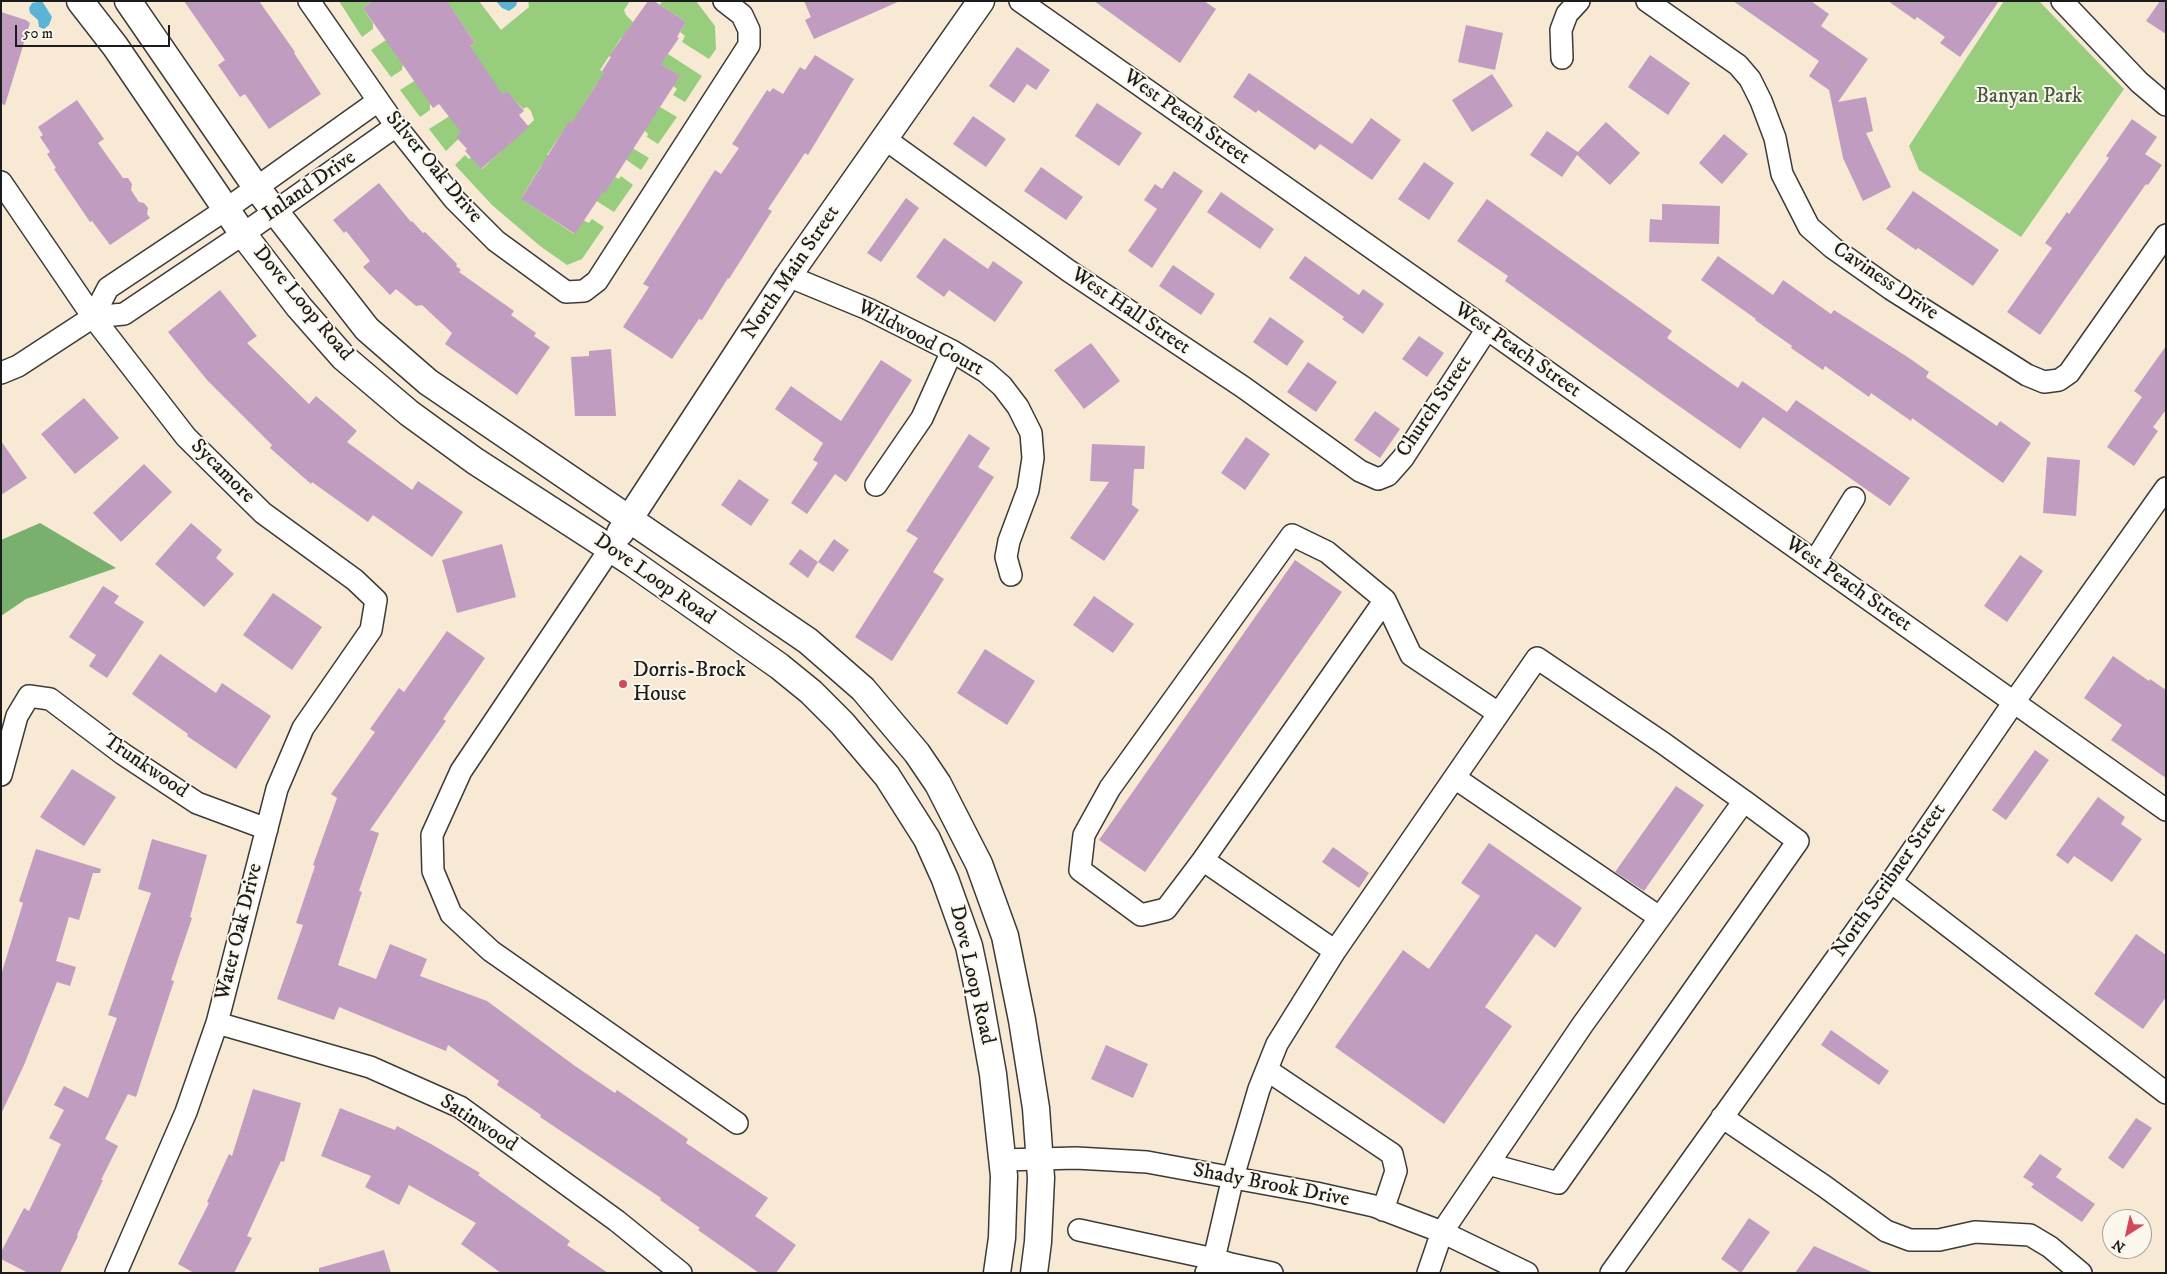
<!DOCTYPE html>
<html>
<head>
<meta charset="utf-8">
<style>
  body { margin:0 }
  #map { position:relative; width:2167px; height:1274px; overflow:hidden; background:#f7e9d4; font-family:"IM FELL DW Pica",serif }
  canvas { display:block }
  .frame { position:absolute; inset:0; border:2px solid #1c1c1c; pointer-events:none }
  .north { position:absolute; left:2102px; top:1209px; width:50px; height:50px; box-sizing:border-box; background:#fbf7ec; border:1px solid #a29f99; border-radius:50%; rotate:215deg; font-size:14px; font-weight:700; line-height:20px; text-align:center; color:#1c1c1c }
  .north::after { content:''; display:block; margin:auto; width:18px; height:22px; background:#d1495b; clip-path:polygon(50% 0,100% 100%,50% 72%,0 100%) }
  .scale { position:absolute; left:15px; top:25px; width:155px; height:22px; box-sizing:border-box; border:2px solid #1c1c1c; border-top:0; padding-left:6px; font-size:15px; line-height:18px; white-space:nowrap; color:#1c1c1c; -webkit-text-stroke:4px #fbf7ec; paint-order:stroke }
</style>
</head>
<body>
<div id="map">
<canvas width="2167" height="1274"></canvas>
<div class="frame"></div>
<div class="north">N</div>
<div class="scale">50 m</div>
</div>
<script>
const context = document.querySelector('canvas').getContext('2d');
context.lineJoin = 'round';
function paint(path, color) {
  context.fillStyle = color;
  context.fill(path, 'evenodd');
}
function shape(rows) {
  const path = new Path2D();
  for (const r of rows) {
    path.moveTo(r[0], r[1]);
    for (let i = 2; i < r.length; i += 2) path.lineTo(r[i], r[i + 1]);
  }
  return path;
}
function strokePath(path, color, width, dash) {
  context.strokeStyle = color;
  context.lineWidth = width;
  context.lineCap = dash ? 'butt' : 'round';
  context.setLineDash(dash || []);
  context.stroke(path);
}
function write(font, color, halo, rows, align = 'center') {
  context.font = font + ' "IM FELL DW Pica",serif';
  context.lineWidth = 4;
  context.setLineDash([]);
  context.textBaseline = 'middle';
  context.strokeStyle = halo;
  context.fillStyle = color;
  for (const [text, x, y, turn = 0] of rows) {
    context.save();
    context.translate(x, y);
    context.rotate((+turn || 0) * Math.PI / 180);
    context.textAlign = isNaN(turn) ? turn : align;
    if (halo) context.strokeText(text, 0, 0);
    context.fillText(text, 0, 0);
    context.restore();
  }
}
paint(shape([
  [339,1,373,1,363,8,373,23,373,29,362,37],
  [448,1,479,1,501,30,529,7,528,1,630,1,624,10,626,15,666,56,668,54,702,76,685,102,673,95,677,89,673,86,679,76,621,38,600,70,658,108,660,107,677,117,658,144,647,137,648,134,598,82,577,115,649,158,641,170,570,121,547,155,605,192,615,177,619,179,621,176,633,185,614,212,541,166,522,197,523,200,574,234,583,220,589,223,592,219,604,227,582,259,567,265,540,246,492,205,455,165,465,155,469,159,471,157,482,169,534,120,531,111,527,107,523,109,507,92,446,151,429,129,497,86,430,103,430,110,420,117,400,90,416,80,417,81,475,43,453,10,403,64,402,70,391,77,371,50,392,36,393,38],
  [662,1,696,1,715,26,716,49,709,59,682,42,685,36,680,32,686,22,660,5],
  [2004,1,2039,1,2124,89,2021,237,1919,170,1909,146]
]), '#99cd7e');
paint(shape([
  [40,523,116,568,26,599,1,616,1,540]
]), '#7ab06d');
paint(shape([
  [42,1,52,17,49,25,44,29,39,27,38,20,30,13,29,8,32,3],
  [496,1,517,1,517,2,516,6,509,11,502,8]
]), '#59b4d6');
paint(shape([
  [184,1,259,1,295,52,294,53,321,94,269,129,245,94,240,97,218,65,225,60],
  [373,1,447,1,475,43,470,46,503,95,507,91,524,111,519,115,529,127,481,169,465,151,467,149,456,137,461,132,439,104,433,108,363,8],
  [648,1,654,1,686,22,677,37,679,38,661,64,680,76,605,193,603,192,575,234,521,199,569,121,572,122,604,73,602,71,611,57,609,56],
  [804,1,900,1,814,39,805,20,811,17],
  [1094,1,1204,1,1216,9,1180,63],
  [1733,1,1811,1,1829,14,1821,26,1868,59,1838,102,1866,97,1873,131,1866,133,1891,187,1863,201,1843,158,1829,90,1809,76,1819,61],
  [1888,1,1999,1,1960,57,1940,43,1945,37,1917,17,1915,20],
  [2160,1,2166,1,2166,34,2146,21],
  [1,12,26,20,30,23,5,105,1,104],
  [1466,25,1503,33,1495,70,1458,62],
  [1017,47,1050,70,1036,90,1027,84,1014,103,989,86],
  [815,55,854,79,808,155,805,153,768,209,772,211,729,279,728,278,702,320,699,319,672,359,623,327,649,287,643,284,715,170,721,174,739,148,732,144,767,90,770,92,773,88,783,94,800,67,805,70],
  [1650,55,1690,83,1668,115,1628,87],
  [1249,73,1352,144,1371,118,1401,140,1372,180,1320,144,1315,150,1258,110,1256,113,1233,97],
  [1492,74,1513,106,1472,132,1452,100],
  [77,100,104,139,98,143,123,178,128,178,132,184,131,190,139,202,144,203,148,208,147,214,150,218,110,245,92,221,90,222,54,169,56,168,47,154,50,152,40,137,43,135,38,127],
  [1097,103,1142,133,1119,166,1075,136],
  [973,116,1006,139,986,167,953,144],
  [2132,119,2157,137,2145,154,2162,165,2148,185,2146,184,2040,335,2007,312,2052,248,2045,243,2067,212,2069,214,2109,158,2106,156],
  [1606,122,1640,153,1610,185,1577,155,1562,177,1530,155,1547,131,1578,152],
  [1724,134,1748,154,1722,184,1699,163],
  [1424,162,1454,183,1429,220,1398,199],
  [1041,167,1083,197,1066,220,1024,191],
  [1174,171,1203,191,1152,268,1128,251,1157,209,1144,200,1155,184,1162,189],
  [379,183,411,222,412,221,423,233,425,232,457,264,456,266,461,270,459,272,514,311,511,315,536,333,534,336,550,347,517,395,445,344,452,333,422,305,416,306,396,289,390,295,363,267,370,261,346,231,344,233,333,220],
  [1913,191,1999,250,1973,286,1918,248,1916,250,1886,229],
  [1221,192,1274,229,1260,249,1207,212],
  [906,198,919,208,881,262,867,253],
  [1487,199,1672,331,1667,338,1738,388,1742,381,1787,412,1796,400,1910,478,1890,506,1763,417,1740,449,1659,392,1505,281,1508,276,1457,241],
  [1662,204,1720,206,1719,244,1649,242,1650,219,1662,220],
  [944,238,988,269,993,261,1023,282,995,322,949,290,944,297,916,277],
  [1305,256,1359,295,1363,289,1384,304,1363,334,1342,319,1344,317,1289,278],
  [1718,256,1773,295,1783,280,1831,314,1834,310,1909,358,1929,372,1926,377,1997,426,2000,421,2031,443,2003,483,1912,418,1911,421,1871,393,1869,397,1825,366,1823,370,1791,348,1792,346,1755,320,1756,319,1701,280],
  [1173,265,1215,294,1201,315,1159,286],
  [220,290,257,336,247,343,309,404,316,396,357,431,347,442,412,490,418,481,463,512,432,557,373,515,368,522,312,482,311,484,270,448,272,445,207,380,168,332],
  [1270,317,1304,341,1287,366,1253,342],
  [1419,336,1444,353,1427,377,1402,359],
  [1091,343,1120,381,1084,409,1054,370],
  [2166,346,2166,410,2153,427,2158,431,2134,466,2107,447,2142,397,2134,391],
  [611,349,616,416,575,416,571,357,589,356,589,351],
  [881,360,912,380,846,482,835,474,807,514,791,503,818,463,813,460,823,443,775,409,791,386,841,421],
  [1308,362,1337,382,1316,412,1287,392],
  [84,398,119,438,75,474,41,434],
  [1375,411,1400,429,1380,458,1354,440],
  [969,434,990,448,978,467,994,477,933,572,944,579,892,661,855,637,918,538,906,531],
  [1246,437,1270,454,1245,490,1221,473],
  [1,441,27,478,1,495],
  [1092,444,1145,446,1144,469,1134,469,1132,505,1139,510,1104,561,1070,538,1109,482,1090,481],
  [2047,457,2080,460,2076,516,2043,513],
  [144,464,172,492,121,542,93,513],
  [739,479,769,500,751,526,721,505],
  [191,523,222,550,216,558,234,574,204,607,155,564],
  [834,539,849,550,833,572,818,562],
  [502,544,516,597,457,613,442,560],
  [800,549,818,562,808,578,789,564],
  [2020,555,2043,571,2007,622,1984,606],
  [1295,560,1342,592,1145,872,1099,840],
  [103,586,119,596,114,603,144,622,107,678,89,666,96,655,69,637],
  [273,593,322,627,292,670,243,635],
  [1094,596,1134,624,1113,653,1073,625],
  [447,631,485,658,443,719,446,721,370,830,379,833,359,891,362,892,338,965,376,979,390,944,427,959,420,976,487,1001,575,1066,615,1093,617,1090,688,1139,686,1143,768,1198,755,1216,796,1245,776,1273,759,1273,698,1230,700,1228,660,1200,661,1198,540,1117,541,1115,497,1085,499,1081,448,1045,446,1051,339,1007,334,1020,277,999,303,925,296,923,315,866,313,865,337,798,331,794,375,732,370,729,399,688,404,692],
  [985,649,1035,681,1007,725,957,693],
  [160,654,216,693,222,683,271,716,236,769,187,736,188,734,132,694],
  [2113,656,2149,681,2150,679,2166,690,2166,778,2111,740,2122,725,2084,698],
  [2035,750,2049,760,2006,820,1992,810],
  [72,769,116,797,84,846,40,817],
  [1676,786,1704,805,1644,891,1615,872],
  [2098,797,2125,817,2121,824,2142,839,2112,882,2074,856,2068,864,2056,855],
  [152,839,207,855,190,917,192,918,171,980,174,981,136,1097,128,1094,105,1139,118,1146,101,1180,103,1180,77,1235,78,1236,60,1273,28,1273,1,1259,1,1252,24,1208,29,1211,61,1144,49,1138,64,1110,54,1105,64,1086,88,1098,117,1018,108,1015,151,893,138,889],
  [1489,843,1582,908,1555,948,1536,934,1485,1007,1512,1026,1444,1124,1335,1047,1403,950,1429,969,1480,896,1461,883],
  [1333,847,1369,873,1359,888,1322,862],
  [36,849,101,869,100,873,93,873,79,920,69,917,56,961,76,967,70,986,57,982,24,1065,1,1114,1,975,23,903,19,901],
  [2136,934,2166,955,2166,997,2143,1029,2094,994],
  [1831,1030,1889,1071,1879,1085,1821,1045],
  [1106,1045,1148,1064,1133,1098,1091,1079],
  [253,1089,301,1103,284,1162,281,1161,247,1236,252,1238,234,1273,194,1273,178,1264,209,1203,207,1202,229,1154,232,1156],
  [340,1108,395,1130,397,1126,431,1144,480,1173,478,1175,570,1241,567,1245,608,1273,501,1273,461,1244,476,1223,409,1185,399,1205,365,1187,371,1176,321,1156],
  [2136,1118,2152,1128,2123,1169,2108,1158],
  [2040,1154,2062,1169,2056,1177,2095,1204,2082,1222,2031,1187,2034,1184,2023,1177],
  [1749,1218,1770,1232,1741,1273,1721,1259],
  [1814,1246,1874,1273,1795,1273],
  [384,1250,391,1273,319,1273,319,1268]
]), '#c09dc0');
const minor = shape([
  [309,1,396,126,454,199,496,241,566,292,584,291,597,281,749,45,749,30,742,15,724,1],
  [1020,1,1487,329,2166,810],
  [1647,1,1738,65,1750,79,1761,101,1775,138,1782,174,1809,227,1833,248,1891,289,2027,375,2044,382,2059,380,2069,373,2166,235],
  [2062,1,2139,82,2166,105],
  [1562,58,1561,30,1567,14,1579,1],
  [885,139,1069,271,1243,387,1360,471,1378,479,1388,475,1403,458,1487,329],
  [1,182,93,317,186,437,263,513,355,580,376,600,371,630,303,728,277,789,217,1023,186,1112,116,1273],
  [788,276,868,309,952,351,986,372,1002,386,1018,407,1031,433,1033,458,1028,490,1009,541,1006,557,1011,575],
  [93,317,108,288,225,210,378,101],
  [1,373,18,366,93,317,124,314,243,234,396,126],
  [876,485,922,418,952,351],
  [610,549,461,771,432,835,433,871,451,914,491,951,737,1123],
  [1815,561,1854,498],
  [1,775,17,716,29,696,50,699,123,754,197,803,267,829],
  [1455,778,1659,917],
  [1203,860,1385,600],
  [1891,882,2166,1093],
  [1335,951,1203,860,1166,909,1141,915,1080,870,1084,835,1110,788,1292,535,1327,552,1385,600,1411,655,1498,713],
  [217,1023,370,1067,460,1107,617,1221,681,1273],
  [1267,1070,1392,1154,1396,1171,1383,1210],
  [1722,1117,1824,1186,1886,1231,1910,1240,1939,1240,1975,1232,2030,1235,2050,1247,2081,1273],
  [1002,1160,1076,1158,1147,1162,1316,1193,1374,1206,1442,1232,1527,1273],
  [1488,1164,1558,1183,1798,841,1744,801],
  [1079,1230,1214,1259,1206,1273],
  [1231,1264,1272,1273],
  [1229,1273,1231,1264,1214,1259,1233,1177,1259,1089,1277,1044,1335,951,1537,658,1663,743,1744,801,1583,1024,1442,1232,1428,1273],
  [1611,1273,1891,882,2014,702,2166,488]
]);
const major = shape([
  [80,1,115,46,243,234,299,307,343,357,409,413,475,461,631,562,779,666,811,692,842,723,887,776,927,839,945,879,969,946,976,979,993,1074,1004,1176,1002,1238,997,1273],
  [128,1,256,187,367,329,428,382,808,641,863,689,917,753,938,784,979,864,1005,936,1022,1020,1036,1108,1041,1178,1038,1242,1034,1273],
  [620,533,788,276,981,1]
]);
strokePath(minor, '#3d3b38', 24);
strokePath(major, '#3d3b38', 29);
strokePath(minor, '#fff', 21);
strokePath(major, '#fff', 26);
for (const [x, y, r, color] of [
  [623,684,5,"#d1495b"]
]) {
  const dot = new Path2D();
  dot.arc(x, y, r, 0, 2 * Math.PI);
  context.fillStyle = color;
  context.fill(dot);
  strokePath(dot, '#fbf7ec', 2);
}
write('21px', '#485a3e', '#fbf7ec', [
  ["Banyan Park",2029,98]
]);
write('21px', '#1c1c1c', '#fbf7ec', [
  ["West Peach Street",1186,118,35],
  ["Silver Oak Drive",433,168,50],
  ["Inland Drive",310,187,-35],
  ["North Main Street",792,273,-56],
  ["Caviness Drive",1885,282,34],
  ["Dove Loop Road",302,304,50],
  ["West Hall Street",1130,312,34],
  ["Wildwood Court",920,339,28],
  ["West Peach Street",1517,351,35],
  ["Church Street",1435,407,-56],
  ["Sycamore",222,472,45],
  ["Dove Loop Road",654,580,35],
  ["West Peach Street",1848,585,35],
  ["Trunkwood",145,767,34],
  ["North Scribner Street",1890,881,-55],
  ["Water Oak Drive",240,932,-76],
  ["Dove Loop Road",971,975,77],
  ["Satinwood",478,1124,33],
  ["Shady Brook Drive",1271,1186,11]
]);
write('21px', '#1c1c1c', '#fbf7ec', [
  ["Dorris-Brock",633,672],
  ["House",633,696]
], 'left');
</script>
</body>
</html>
